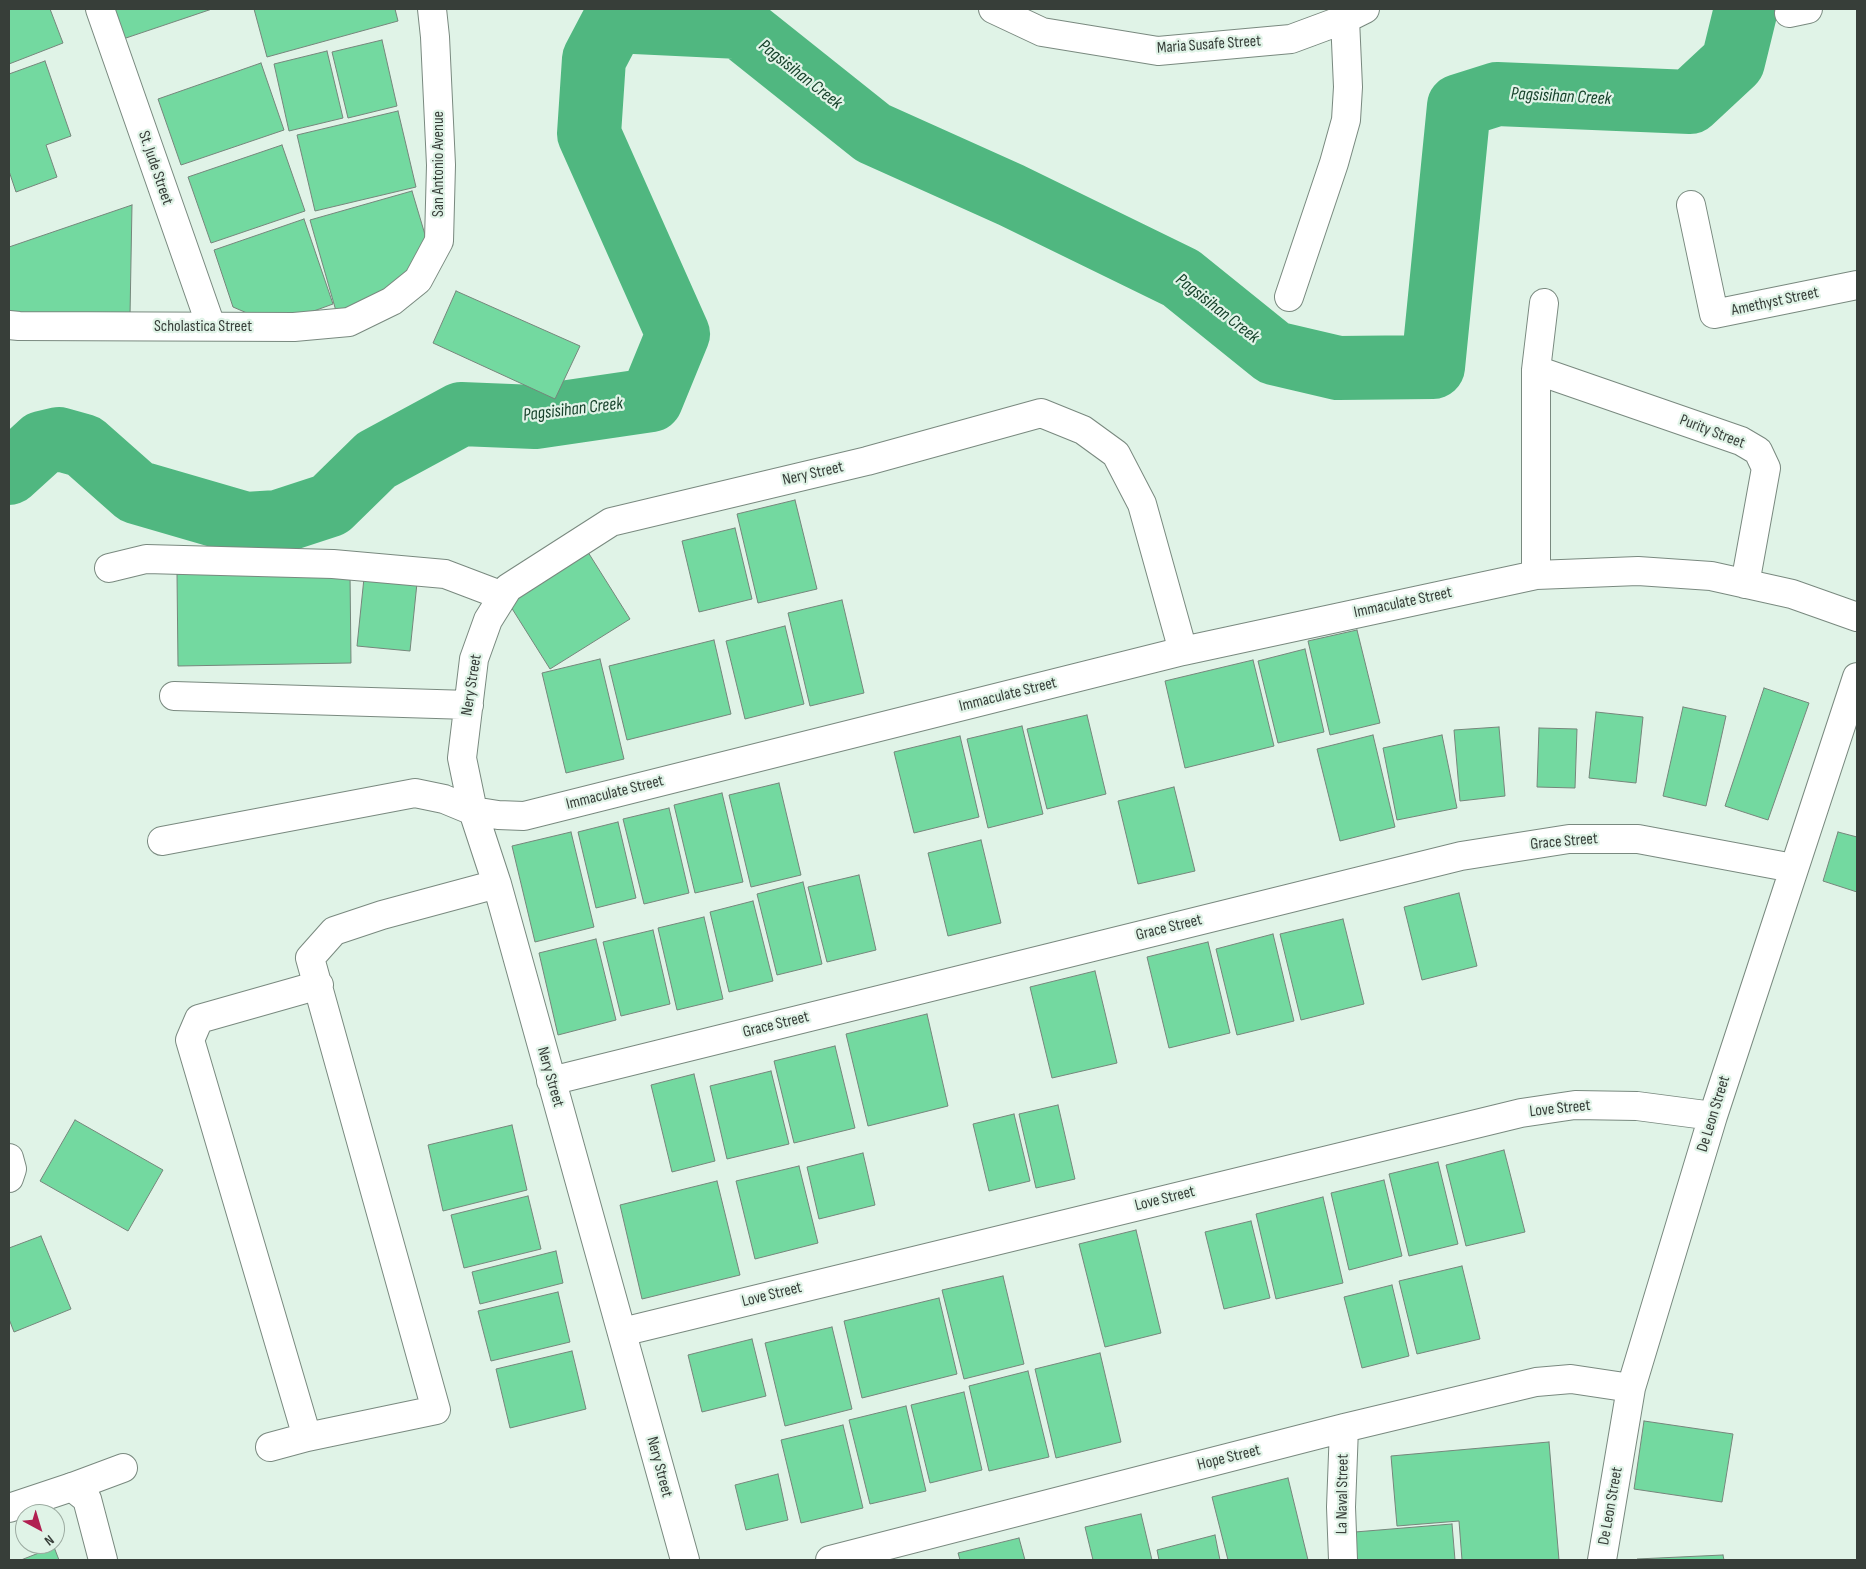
<!DOCTYPE html>
<html>
<head>
<meta charset="utf-8">
<style>
  body { margin:0 }
  #map { position:relative; width:1866px; height:1569px; overflow:hidden; background:#e0f3e7; font-family:"Sofia Sans Condensed",sans-serif }
  canvas { display:block }
  .frame { position:absolute; inset:0; border:10px solid #373e39; pointer-events:none }
  .north { position:absolute; left:15px; top:1504px; width:50px; height:50px; box-sizing:border-box; background:#e0f3e7; border:1px solid #9caba1; border-radius:50%; rotate:141deg; font-size:14px; font-weight:700; line-height:20px; text-align:center; color:#373e39 }
  .north::after { content:''; display:block; margin:auto; width:18px; height:22px; background:#b12051; clip-path:polygon(50% 0,100% 100%,50% 72%,0 100%) }
</style>
</head>
<body>
<div id="map">
<canvas width="1866" height="1569"></canvas>
<div class="frame"></div>
<div class="north">N</div>
</div>
<script>
const context = document.querySelector('canvas').getContext('2d');
context.lineJoin = 'round';
function shape(rows) {
  const path = new Path2D();
  for (const r of rows) {
    path.moveTo(r[0], r[1]);
    for (let i = 2; i < r.length; i += 2) path.lineTo(r[i], r[i + 1]);
  }
  return path;
}
function strokePath(path, color, width, dash) {
  context.strokeStyle = color;
  context.lineWidth = width;
  context.lineCap = dash ? 'butt' : 'round';
  context.setLineDash(dash || []);
  context.stroke(path);
}
function paint(path, color) {
  context.fillStyle = color;
  context.fill(path, 'evenodd');
}
function write(font, color, halo, rows, align = 'center') {
  context.font = font + ' "Sofia Sans Condensed",sans-serif';
  context.lineWidth = 4.5;
  context.setLineDash([]);
  context.textBaseline = 'middle';
  context.strokeStyle = halo;
  context.fillStyle = color;
  for (const [text, x, y, turn = 0] of rows) {
    context.save();
    context.translate(x, y);
    context.rotate((+turn || 0) * Math.PI / 180);
    context.textAlign = isNaN(turn) ? turn : align;
    if (halo) context.strokeText(text, 0, 0);
    context.fillText(text, 0, 0);
    context.restore();
  }
}
strokePath(shape([
  [9,473,42,443,59,439,84,446,136,492,246,524,278,522,330,505,376,460,461,414,535,417,651,400,678,334,589,134,594,59,614,21,740,27,873,133,1011,195,1181,278,1274,353,1338,368,1433,367,1459,106,1497,94,1690,102,1733,62,1746,9]
]), '#50b780', 64);
const building = shape([
  [9,9,50,9,63,43,9,64,9,9],
  [113,9,212,9,123,39,113,9],
  [254,9,395,9,398,21,267,57,254,9],
  [382,40,397,106,348,118,332,52,382,40],
  [327,51,343,118,289,131,274,64,327,51],
  [45,61,71,136,46,145,57,177,16,192,9,171,9,74,45,61],
  [261,63,284,130,181,165,158,99,261,63],
  [398,111,416,187,315,211,297,135,398,111],
  [282,145,305,211,211,243,188,177,282,145],
  [412,191,426,238,405,275,374,301,336,311,310,220,412,191],
  [132,205,130,316,9,312,9,247,132,205],
  [304,219,333,304,300,316,261,319,233,307,214,250,304,219],
  [456,291,580,346,555,399,433,343,456,291],
  [795,500,817,589,758,603,737,514,795,500],
  [735,528,752,599,699,612,682,541,735,528],
  [586,549,630,619,550,669,506,599,586,549],
  [350,572,351,663,178,666,177,574,350,572],
  [364,578,417,583,410,651,357,646,364,578],
  [842,600,864,693,810,706,788,613,842,600],
  [785,626,804,704,745,719,726,641,785,626],
  [1357,630,1380,723,1330,735,1308,641,1357,630],
  [714,640,731,714,627,740,609,666,714,640],
  [1305,649,1324,732,1278,743,1258,661,1305,649],
  [600,659,624,759,566,773,542,673,600,659],
  [1253,660,1274,746,1185,768,1165,681,1253,660],
  [1764,688,1809,703,1768,820,1725,806,1764,688],
  [1683,707,1726,716,1706,806,1663,796,1683,707],
  [1596,712,1643,717,1636,783,1589,778,1596,712],
  [1087,715,1106,794,1047,809,1027,729,1087,715],
  [1022,726,1043,814,988,828,967,739,1022,726],
  [1499,727,1505,796,1460,801,1454,730,1499,727],
  [1539,728,1577,729,1575,788,1537,787,1539,728],
  [1373,735,1395,827,1340,841,1317,749,1373,735],
  [1442,735,1457,808,1397,820,1383,748,1442,735],
  [960,736,979,817,914,833,894,752,960,736],
  [779,783,801,875,751,887,729,795,779,783],
  [1174,787,1195,871,1138,884,1118,801,1174,787],
  [722,793,743,882,695,893,674,805,722,793],
  [669,808,689,893,644,904,623,819,669,808],
  [618,822,636,898,596,908,578,832,618,822],
  [571,832,594,927,535,942,512,846,571,832],
  [1838,832,1857,837,1857,892,1823,881,1838,832],
  [981,840,1001,923,948,936,928,853,981,840],
  [859,875,876,950,827,962,808,887,859,875],
  [803,882,822,964,777,975,757,894,803,882],
  [1459,893,1477,966,1422,980,1404,907,1459,893],
  [753,901,773,981,729,992,710,912,753,901],
  [704,917,723,999,677,1010,658,928,704,917],
  [1343,919,1364,1004,1301,1020,1280,934,1343,919],
  [653,930,670,1004,621,1016,603,942,653,930],
  [1273,934,1294,1021,1237,1035,1216,949,1273,934],
  [596,939,616,1020,558,1035,539,953,596,939],
  [1208,942,1230,1033,1169,1048,1147,957,1208,942],
  [1095,971,1117,1063,1052,1078,1030,987,1095,971],
  [927,1014,948,1106,868,1126,846,1034,927,1014],
  [835,1046,855,1128,794,1143,774,1061,835,1046],
  [771,1071,789,1144,727,1159,710,1086,771,1071],
  [694,1074,715,1161,672,1172,651,1085,694,1074],
  [1058,1105,1075,1179,1036,1188,1019,1114,1058,1105],
  [1014,1114,1030,1181,989,1191,973,1124,1014,1114],
  [75,1120,163,1170,128,1231,40,1181,75,1120],
  [512,1125,527,1190,443,1211,428,1145,512,1125],
  [1504,1150,1525,1232,1466,1246,1446,1165,1504,1150],
  [863,1153,875,1205,819,1219,807,1167,863,1153],
  [1438,1162,1458,1244,1409,1256,1389,1174,1438,1162],
  [799,1166,818,1243,755,1259,736,1181,799,1166],
  [1384,1180,1402,1256,1349,1270,1331,1193,1384,1180],
  [717,1181,740,1275,642,1299,620,1205,717,1181],
  [528,1196,541,1249,464,1268,451,1215,528,1196],
  [1323,1197,1343,1283,1276,1299,1256,1214,1323,1197],
  [1251,1221,1270,1298,1224,1309,1205,1232,1251,1221],
  [1136,1230,1161,1333,1105,1347,1079,1244,1136,1230],
  [41,1236,71,1309,14,1332,9,1319,9,1248,41,1236],
  [556,1251,563,1283,480,1304,472,1272,556,1251],
  [1462,1266,1480,1339,1417,1354,1399,1281,1462,1266],
  [1003,1276,1024,1364,964,1379,942,1290,1003,1276],
  [1392,1285,1409,1356,1362,1368,1344,1297,1392,1285],
  [558,1292,570,1342,491,1361,478,1311,558,1292],
  [939,1298,957,1374,862,1398,844,1321,939,1298],
  [832,1327,852,1409,785,1426,765,1343,832,1327],
  [752,1339,766,1396,702,1412,688,1355,752,1339],
  [572,1351,586,1409,510,1428,496,1369,572,1351],
  [1100,1353,1121,1442,1056,1458,1035,1369,1100,1353],
  [1028,1371,1049,1457,989,1471,969,1386,1028,1371],
  [964,1392,982,1470,930,1483,911,1405,964,1392],
  [906,1406,926,1491,870,1504,849,1420,906,1406],
  [1644,1421,1733,1434,1722,1502,1634,1489,1644,1421],
  [843,1425,863,1508,801,1523,781,1440,843,1425],
  [1549,1442,1559,1560,1462,1560,1459,1521,1397,1526,1391,1456,1549,1442],
  [778,1474,788,1520,746,1530,735,1485,778,1474],
  [1288,1478,1308,1560,1228,1560,1212,1497,1288,1478],
  [1141,1514,1152,1560,1093,1560,1085,1527,1141,1514],
  [1452,1524,1455,1560,1357,1560,1355,1532,1452,1524],
  [1215,1535,1220,1560,1159,1560,1157,1550,1215,1535],
  [1019,1538,1025,1560,960,1560,958,1553,1019,1538],
  [54,1547,59,1560,21,1560,54,1547],
  [1723,1555,1724,1560,1637,1560,1637,1559,1723,1555]
]);
paint(building, '#73d9a0');
strokePath(building, '#75867b', 1);
const minor = shape([
  [100,9,211,326],
  [993,9,1042,32,1158,51,1291,39,1345,19,1365,9],
  [1789,13,1808,9],
  [1691,205,1714,314,1857,285],
  [1289,297,1334,163,1346,120,1348,87,1345,19],
  [1536,370,1741,441,1758,451,1766,468,1745,584],
  [109,568,146,559,333,564,445,574,503,596],
  [1536,575,1536,370,1544,303],
  [174,696,469,705],
  [162,841,415,793,444,799,473,811,498,815,524,816,1183,651,1536,575,1638,571,1711,576,1792,594,1857,617],
  [551,1081,1461,856,1569,839,1638,839,1793,868],
  [9,1158,12,1169,9,1178],
  [622,1332,1521,1113,1575,1105,1637,1106,1713,1116],
  [307,1437,190,1040,199,1019,319,985],
  [270,1447,307,1437,436,1410,310,958,334,931,382,915,497,884],
  [72,1487,123,1468],
  [685,1560,497,884,473,811,462,758,474,659,488,620,508,588,611,522,867,461,1041,413,1083,430,1116,454,1142,504,1183,651],
  [830,1560,1344,1428,1536,1382,1571,1379,1631,1388],
  [1343,1560,1341,1507,1344,1428],
  [1602,1560,1631,1388,1713,1116,1857,677]
]);
const major = shape([
  [9,325,19,326,294,327,349,322,392,301,418,280,439,241,441,165,435,37,432,9],
  [9,1508,72,1487,87,1499,103,1560]
]);
strokePath(minor, '#79897f', 30);
strokePath(major, '#79897f', 30);
strokePath(minor, '#fff', 28);
strokePath(major, '#fff', 28);
write('16px', '#373e39', '#e0f3e7', [
  ["Maria Susafe Street",1209,45,-4],
  ["San Antonio Avenue",439,164,-90],
  ["St. Jude Street",155,168,71],
  ["Amethyst Street",1775,302,-12],
  ["Scholastica Street",203,327],
  ["Purity Street",1712,432,21],
  ["Nery Street",813,474,-13],
  ["Immaculate Street",1403,603,-12],
  ["Nery Street",472,685,-81],
  ["Immaculate Street",1008,695,-14],
  ["Immaculate Street",615,793,-14],
  ["Grace Street",1564,842,-5],
  ["Grace Street",1169,928,-14],
  ["Grace Street",776,1025,-14],
  ["Nery Street",550,1077,74],
  ["Love Street",1560,1109,-6],
  ["De Leon Street",1714,1114,-73],
  ["Love Street",1165,1199,-14],
  ["Love Street",772,1295,-14],
  ["Hope Street",1229,1458,-14],
  ["Nery Street",659,1467,75],
  ["La Naval Street",1343,1494,-89],
  ["De Leon Street",1611,1506,-80]
]);
write('italic 18px', '#17422b', '#e0f3e7', [
  ["Pagsisihan Creek",800,75,38],
  ["Pagsisihan Creek",1561,97,3],
  ["Pagsisihan Creek",1217,309,38],
  ["Pagsisihan Creek",573,410,-7]
]);
</script>
</body>
</html>
